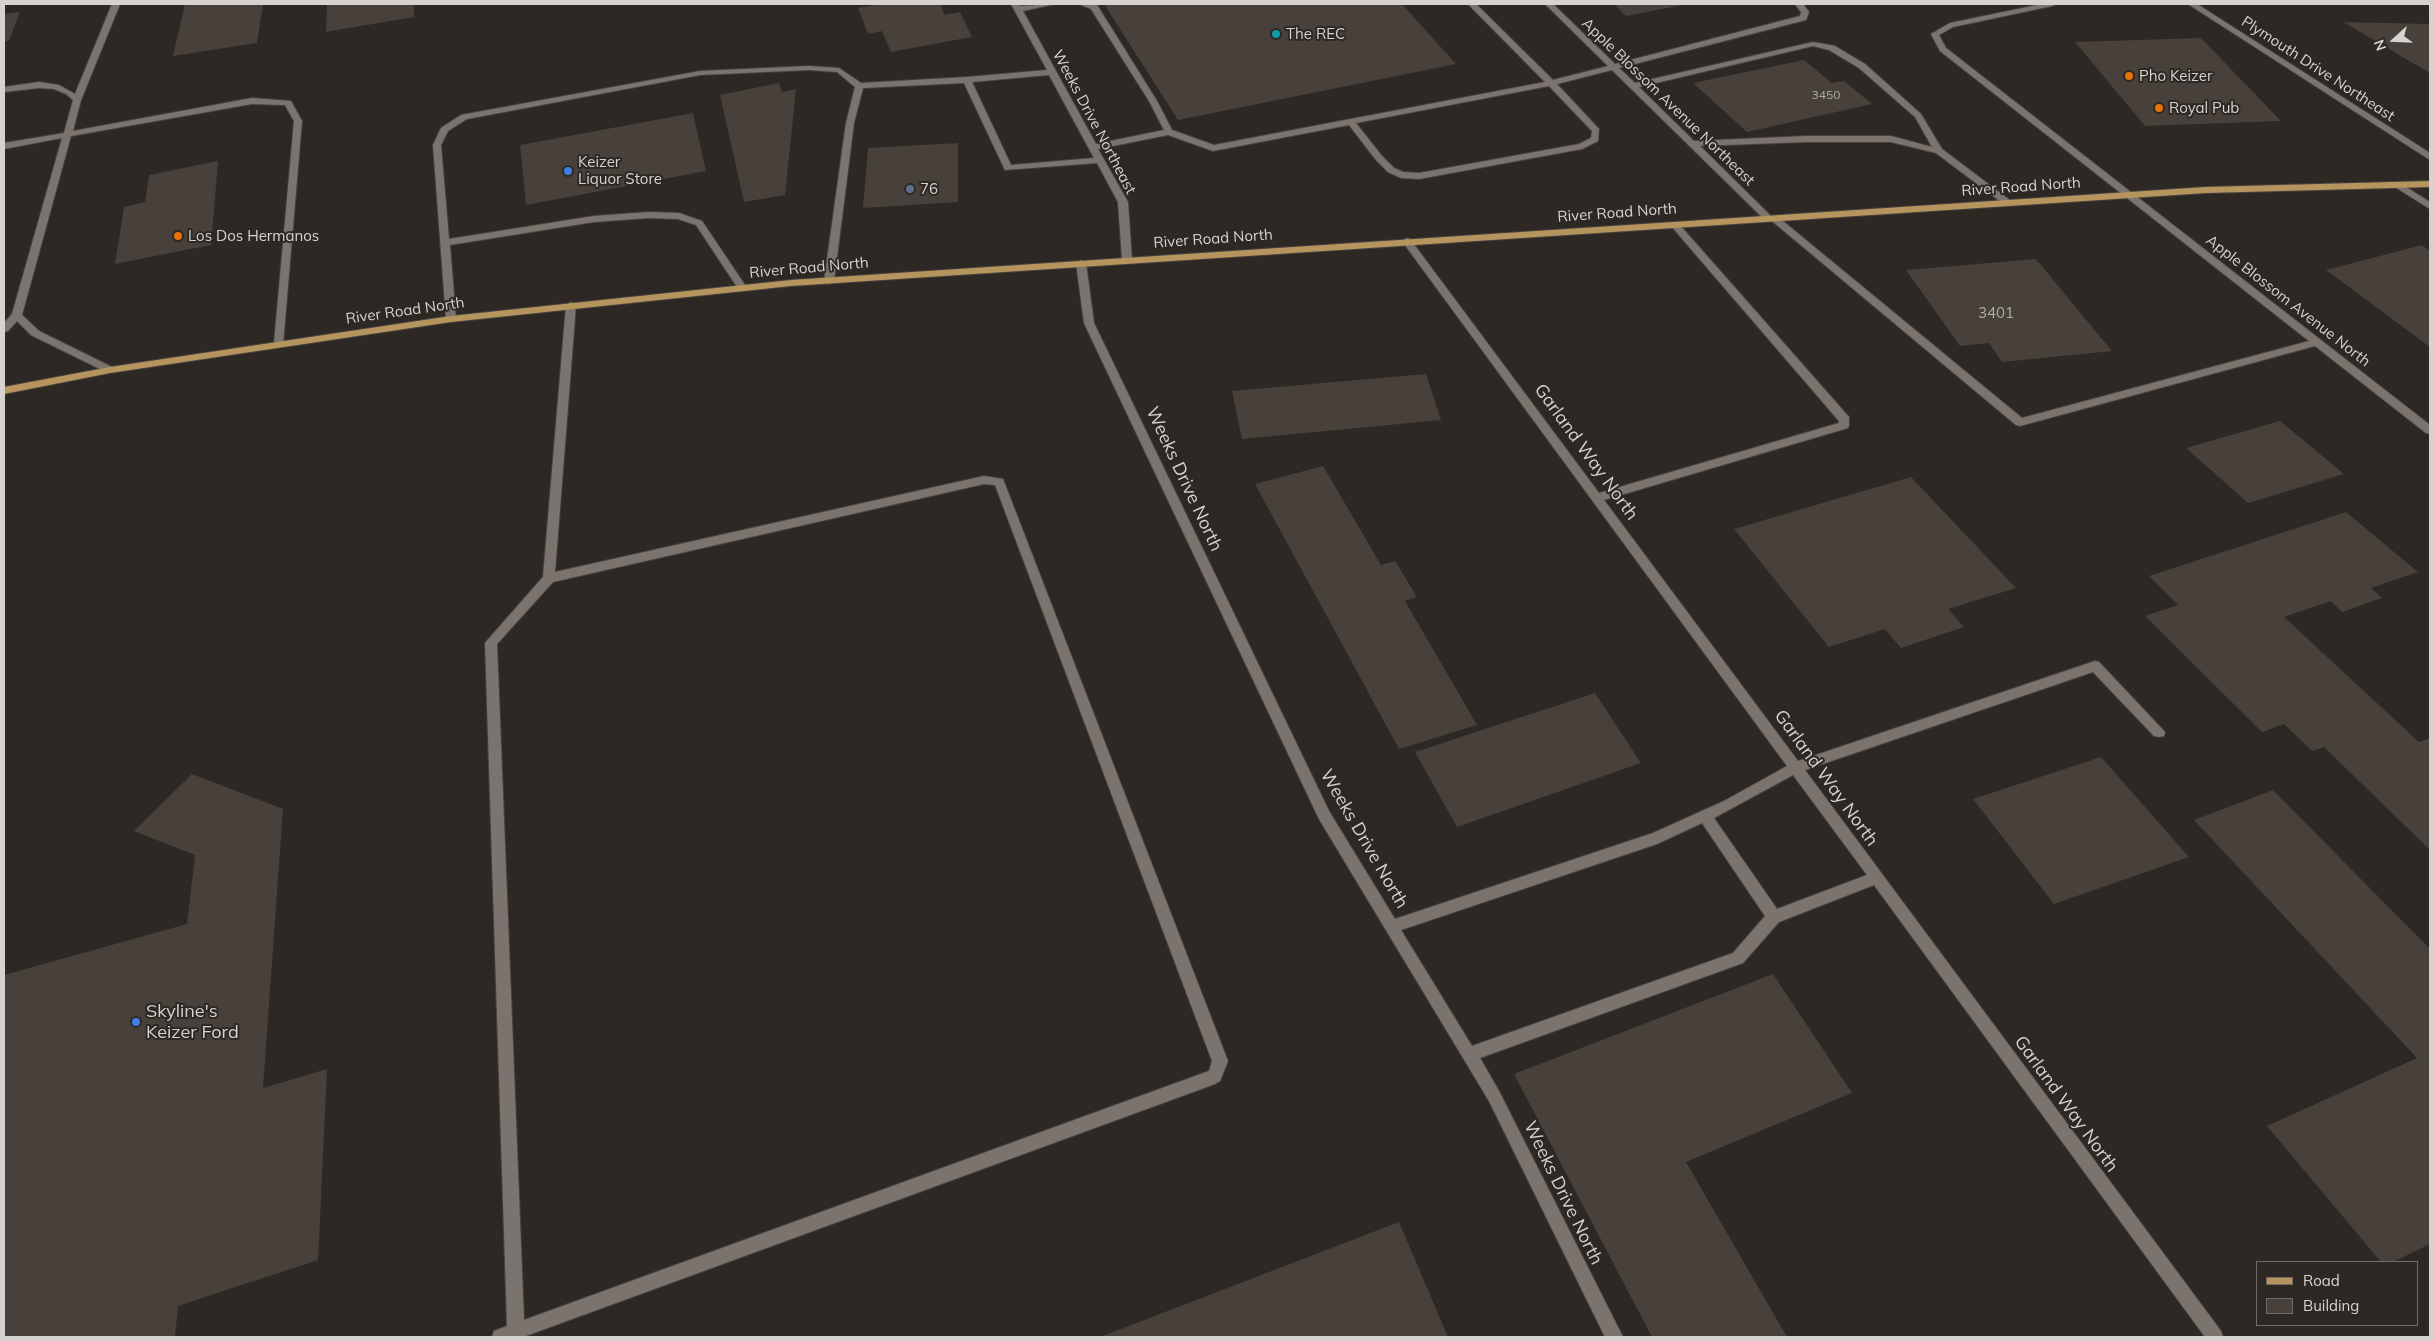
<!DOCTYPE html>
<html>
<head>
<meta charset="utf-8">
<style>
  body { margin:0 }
  #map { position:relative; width:2434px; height:1341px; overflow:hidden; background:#2d2823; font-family:Mulish,sans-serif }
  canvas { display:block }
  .frame { position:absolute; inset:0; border:5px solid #d6d2cf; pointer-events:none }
  .legend { position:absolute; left:2256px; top:1261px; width:162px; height:65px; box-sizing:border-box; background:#2d2823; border:1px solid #716c68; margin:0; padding:6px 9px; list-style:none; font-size:15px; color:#d6d2cf }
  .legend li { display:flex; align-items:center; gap:10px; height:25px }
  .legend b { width:25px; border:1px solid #716c68 }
  .north { position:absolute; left:2369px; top:15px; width:50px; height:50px; -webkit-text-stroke:4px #2d2823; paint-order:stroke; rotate:250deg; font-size:14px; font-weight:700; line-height:20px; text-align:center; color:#d6d2cf }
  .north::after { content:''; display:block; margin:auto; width:18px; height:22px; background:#d6d2cf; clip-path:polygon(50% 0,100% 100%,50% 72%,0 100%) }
</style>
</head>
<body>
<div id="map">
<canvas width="2434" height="1341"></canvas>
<div class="frame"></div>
<ul class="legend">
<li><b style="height:6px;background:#b5955d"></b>Road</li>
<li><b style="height:14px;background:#47403b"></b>Building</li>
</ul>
<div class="north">N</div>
</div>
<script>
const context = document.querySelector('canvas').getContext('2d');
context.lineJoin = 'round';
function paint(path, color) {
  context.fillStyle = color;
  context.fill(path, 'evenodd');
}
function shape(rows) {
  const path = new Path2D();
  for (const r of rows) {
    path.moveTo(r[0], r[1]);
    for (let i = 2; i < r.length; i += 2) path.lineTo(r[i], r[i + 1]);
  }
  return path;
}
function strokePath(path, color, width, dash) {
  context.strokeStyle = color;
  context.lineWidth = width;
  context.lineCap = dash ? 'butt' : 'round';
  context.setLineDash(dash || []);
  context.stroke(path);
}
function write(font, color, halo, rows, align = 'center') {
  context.font = font + ' Mulish,sans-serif';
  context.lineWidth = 4;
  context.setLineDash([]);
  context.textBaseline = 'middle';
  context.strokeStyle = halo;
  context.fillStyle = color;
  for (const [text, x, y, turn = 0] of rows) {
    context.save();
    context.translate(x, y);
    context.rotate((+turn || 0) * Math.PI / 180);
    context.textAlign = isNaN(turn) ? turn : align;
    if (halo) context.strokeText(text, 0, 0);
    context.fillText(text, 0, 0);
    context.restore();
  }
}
paint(shape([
  [185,4,263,4,257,43,173,56],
  [327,4,414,4,414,17,326,32],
  [880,4,940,4,945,15,960,12,972,37,891,52,882,31,868,34,858,8],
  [1104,4,1402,4,1456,64,1178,120],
  [1614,4,1683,4,1683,5,1626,16],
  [20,12,9,41,4,41,4,14],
  [2343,22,2430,24,2430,73],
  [2201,38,2281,121,2145,126,2075,42],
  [1804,60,1832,83,1844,81,1872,104,1747,132,1693,83],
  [779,83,782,92,796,89,785,195,744,202,720,95],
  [693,113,706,171,526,205,520,145],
  [958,143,958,202,863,208,868,148],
  [218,161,211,245,115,264,124,207,145,202,149,175],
  [2422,245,2430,251,2430,347,2326,270],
  [2036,259,2112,351,2002,362,1989,343,1960,346,1906,270],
  [1426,374,1441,420,1242,439,1232,391],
  [2280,421,2344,474,2248,503,2186,448],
  [1323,466,1381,565,1395,561,1417,597,1405,601,1477,725,1399,749,1255,484],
  [1911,477,2016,588,1948,609,1964,627,1901,648,1885,629,1829,647,1734,529],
  [2346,512,2418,572,2371,588,2382,598,2342,612,2331,601,2284,617,2419,742,2430,738,2430,850,2324,747,2312,751,2284,724,2262,732,2145,616,2178,605,2149,576],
  [1595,693,1641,763,1457,827,1415,752],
  [2101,757,2189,857,2054,904,1973,799],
  [192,774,283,809,263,1088,327,1069,318,1260,178,1306,175,1337,4,1337,4,975,187,924,195,855,134,831],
  [2273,790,2430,949,2430,1244,2393,1262,2381,1262,2267,1126,2417,1058,2194,820],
  [1773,974,1852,1093,1686,1162,1787,1337,1652,1337,1514,1074],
  [1399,1222,1448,1337,1100,1337]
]), '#47403b');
const minor = shape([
  [112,4,120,4,81,100,73,131,252,98,291,101,302,121,283,345,279,346,274,343,294,121,285,105,252,104,71,136,22,315,39,331,114,368,114,372,106,372,31,335,17,321,8,331,4,332,4,323,12,314,62,138,4,149,4,143,64,133,73,100,66,94,54,89,39,88,4,92,4,87,39,82,59,85,75,94,112,4],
  [1011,4,1019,4,1020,6,1055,4,1023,11,1096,144,1164,130,1149,101,1091,9,1079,4,1097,5,1157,101,1172,130,1214,145,1545,82,1468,4,1476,4,1553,80,1608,66,1545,4,1553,4,1615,64,1800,16,1801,12,1795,4,1803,4,1809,12,1806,20,1619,68,1635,83,1813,42,1835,46,1865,64,1921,114,1942,149,2011,201,2011,205,2005,205,1936,153,1891,142,1806,142,1700,146,1772,217,1778,217,2022,418,2309,341,1940,51,1931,34,1950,23,2042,4,2056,4,2052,6,1953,27,1939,35,1946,48,2430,425,2430,434,2426,433,2315,346,2020,426,2016,425,1772,221,1766,221,1612,70,1557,84,1599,129,1598,141,1582,149,1419,179,1401,178,1388,172,1376,160,1349,125,1213,151,1168,135,1098,149,1128,202,1132,260,1127,263,1122,260,1118,202,1097,163,1005,170,964,83,863,88,854,123,834,281,829,284,824,281,846,123,855,87,837,72,809,70,700,75,467,119,448,131,441,145,449,239,594,216,649,212,679,213,702,221,747,288,742,291,739,290,696,225,678,219,649,218,594,222,450,245,456,319,451,322,446,319,433,145,441,128,461,115,700,71,809,66,839,68,861,83,967,77,1047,70,1011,4],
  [1813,46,1829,50,1859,68,1915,117,1932,147,1891,136,1806,136,1694,141,1639,87,1813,46],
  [1049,75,1094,158,1011,165,972,82,1049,75],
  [1549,86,1592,131,1591,138,1579,144,1419,173,1403,172,1394,168,1382,156,1356,123,1549,86],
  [2188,4,2197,4,2430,153,2430,160,2188,4],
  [2398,182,2430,202,2430,209,2395,187,2393,185,2398,182],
  [1675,222,1678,223,1849,417,1849,425,1848,428,1604,500,1798,761,2095,661,2099,662,2165,732,2164,736,2159,737,2154,736,2093,672,1805,770,2221,1331,2223,1337,2205,1337,1874,885,1779,922,1743,963,1480,1058,1499,1091,1623,1337,1605,1337,1489,1101,1319,819,1084,323,1076,263,1081,260,1086,263,1094,323,1329,811,1395,919,1653,833,1724,801,1787,766,1402,241,1407,238,1410,239,1599,493,1839,423,1839,421,1672,227,1670,225,1675,222],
  [1793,775,1867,875,1777,909,1714,818,1793,775],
  [1702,823,1765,916,1733,953,1472,1046,1401,930,1657,844,1702,823],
  [571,302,576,305,555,572,984,476,1003,479,1228,1061,1220,1081,1215,1084,523,1337,492,1337,494,1331,507,1326,485,643,543,577,566,305,571,302],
  [984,484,995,485,1212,1061,1209,1071,524,1320,497,644,553,582,984,484]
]);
const major = shape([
  [2430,181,2430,187,2206,193,791,286,451,322,110,373,4,394,4,387,110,367,451,316,791,280,2206,187,2430,181]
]);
strokePath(minor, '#48423f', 2);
strokePath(major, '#48423f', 2);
paint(minor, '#7b746e');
paint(major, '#b5955d');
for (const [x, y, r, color] of [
  [1276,34,5,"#0f9aa8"],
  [2129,76,5,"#e8710a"],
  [2159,108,5,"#e8710a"],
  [568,171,5,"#3f7fe0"],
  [910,189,5,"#5c6f8a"],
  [178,236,5,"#e8710a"],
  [136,1022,5,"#3f7fe0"]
]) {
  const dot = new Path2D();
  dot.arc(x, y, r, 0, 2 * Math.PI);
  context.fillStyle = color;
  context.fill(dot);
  strokePath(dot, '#2d2823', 2);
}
write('12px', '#b2aeaa', null, [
  ["3450",1826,95]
]);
write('15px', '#d6d2cf', '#2d2823', [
  ["The REC",1286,34],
  ["Pho Keizer",2139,76],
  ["Royal Pub",2169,108],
  ["Keizer",578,162],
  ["Liquor Store",578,179],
  ["76",920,189],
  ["Los Dos Hermanos",188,236]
], 'left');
write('15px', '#d6d2cf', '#2d2823', [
  ["Plymouth Drive Northeast",2318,69,33],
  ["Apple Blossom Avenue Northeast",1668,102,44],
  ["Weeks Drive Northeast",1094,122,62],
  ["River Road North",2021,187,-4],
  ["River Road North",1617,213,-4],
  ["River Road North",1213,239,-4],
  ["River Road North",809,268,-5],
  ["Apple Blossom Avenue North",2288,301,38],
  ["River Road North",405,311,-8]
]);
write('15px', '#b2aeaa', null, [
  ["3401",1996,313]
]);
write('18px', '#d6d2cf', '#2d2823', [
  ["Garland Way North",1586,452,54],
  ["Weeks Drive North",1184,479,65],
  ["Garland Way North",1826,778,54],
  ["Weeks Drive North",1364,839,60],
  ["Garland Way North",2066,1104,54],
  ["Weeks Drive North",1563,1193,64]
]);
write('18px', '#d6d2cf', '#2d2823', [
  ["Skyline's",146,1012],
  ["Keizer Ford",146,1033]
], 'left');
</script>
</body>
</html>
